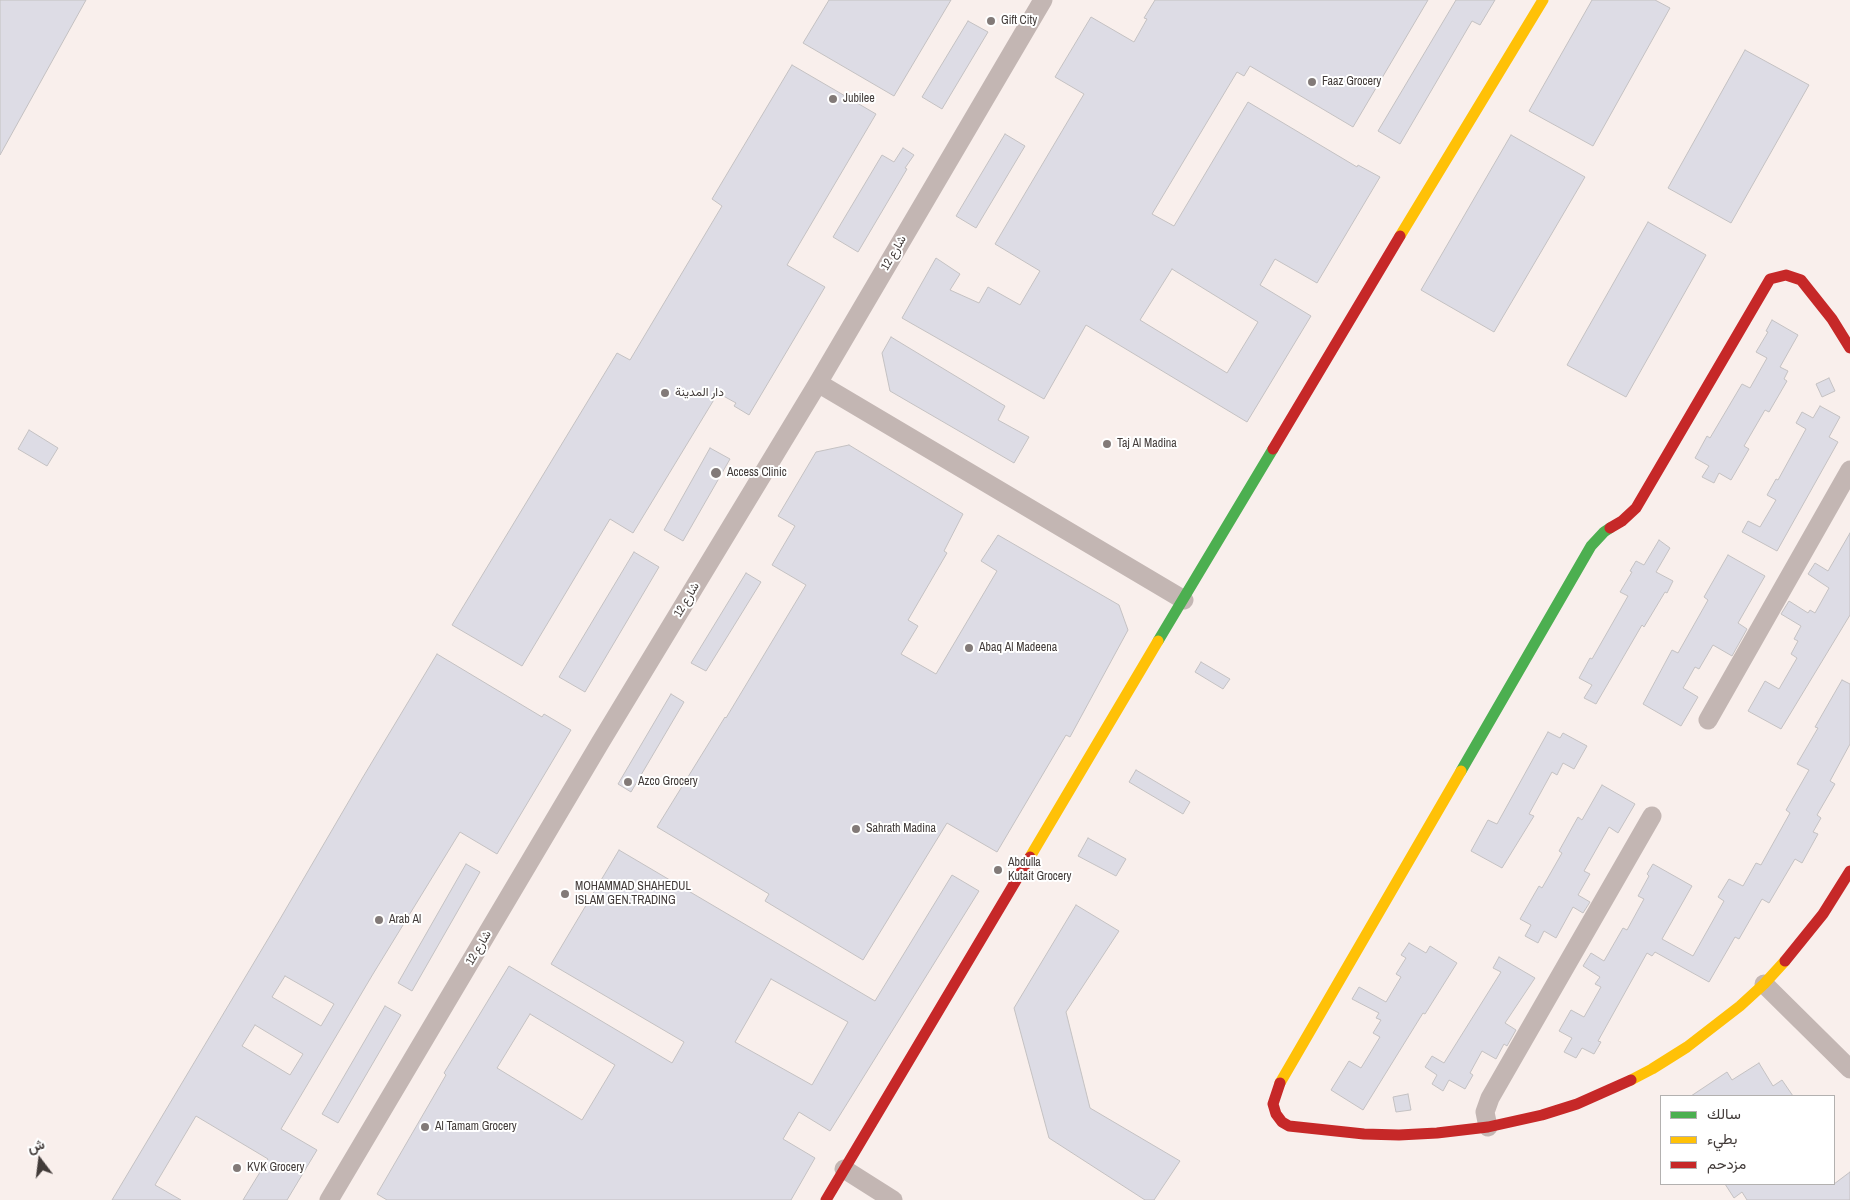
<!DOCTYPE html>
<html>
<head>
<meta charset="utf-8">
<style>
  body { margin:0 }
  #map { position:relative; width:1850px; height:1200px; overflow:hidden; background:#f9efec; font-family:"Archivo Narrow",Vazirmatn,sans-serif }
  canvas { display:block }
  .legend { position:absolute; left:1660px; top:1095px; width:175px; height:90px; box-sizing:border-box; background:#fff; border:1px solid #b3b1b0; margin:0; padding:6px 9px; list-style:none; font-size:15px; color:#423b39 }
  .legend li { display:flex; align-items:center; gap:10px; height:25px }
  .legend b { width:25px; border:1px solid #b3b1b0 }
  .north { position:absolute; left:15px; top:1135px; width:50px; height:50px; -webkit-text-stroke:4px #fff; paint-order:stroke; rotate:345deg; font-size:14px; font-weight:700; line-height:20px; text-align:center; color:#423b39 }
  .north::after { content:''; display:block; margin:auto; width:18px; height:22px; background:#423b39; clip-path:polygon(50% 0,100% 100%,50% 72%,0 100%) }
</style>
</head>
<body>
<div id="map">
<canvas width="1850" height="1200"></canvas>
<ul class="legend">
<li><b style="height:6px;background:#4caf50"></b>سالك</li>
<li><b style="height:6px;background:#ffc107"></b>بطيء</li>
<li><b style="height:6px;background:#c62828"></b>مزدحم</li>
</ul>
<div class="north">ش</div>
</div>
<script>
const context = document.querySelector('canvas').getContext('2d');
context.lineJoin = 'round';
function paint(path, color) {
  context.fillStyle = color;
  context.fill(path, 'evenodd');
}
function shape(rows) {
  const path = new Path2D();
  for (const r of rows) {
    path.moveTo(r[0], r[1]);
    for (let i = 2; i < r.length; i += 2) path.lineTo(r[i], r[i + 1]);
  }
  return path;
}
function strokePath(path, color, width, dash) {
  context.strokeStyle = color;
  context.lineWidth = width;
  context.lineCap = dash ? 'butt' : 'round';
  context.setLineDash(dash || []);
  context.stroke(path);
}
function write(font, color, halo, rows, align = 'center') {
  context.font = font + ' "Archivo Narrow",Vazirmatn,sans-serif';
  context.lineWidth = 4;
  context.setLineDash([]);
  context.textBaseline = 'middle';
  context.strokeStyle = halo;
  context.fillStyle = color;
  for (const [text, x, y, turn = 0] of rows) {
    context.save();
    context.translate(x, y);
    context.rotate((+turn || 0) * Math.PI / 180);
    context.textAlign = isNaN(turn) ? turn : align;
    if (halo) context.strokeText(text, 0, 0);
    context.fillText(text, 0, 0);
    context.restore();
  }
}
const building = shape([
  [0,0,86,0,0,155,0,0],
  [829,0,951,0,894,96,803,43,829,0],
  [1155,0,1428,0,1353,127,1250,66,1244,76,1237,72,1152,214,1174,226,1248,102,1357,167,1358,165,1380,177,1317,283,1275,259,1260,285,1311,316,1247,422,1086,325,1044,399,902,318,936,258,960,274,950,290,979,303,988,287,1020,305,1040,271,995,244,1084,94,1055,77,1091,17,1134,42,1147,19,1144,18,1155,0],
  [1172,269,1258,322,1227,373,1140,320,1172,269],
  [1456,0,1495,0,1480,25,1472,21,1400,144,1378,131,1456,0],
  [1592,0,1655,0,1670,8,1593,146,1529,111,1592,0],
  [968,21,988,32,942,109,922,97,968,21],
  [1745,50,1809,85,1731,223,1668,188,1745,50],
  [792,65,876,114,787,265,825,287,749,415,734,406,736,403,718,393,633,533,610,519,522,666,452,625,617,353,630,360,722,206,712,199,792,65],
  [1005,134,1025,146,976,228,956,216,1005,134],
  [1511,135,1585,177,1494,332,1421,290,1511,135],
  [903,148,914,155,905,168,907,169,858,252,833,237,882,155,894,162,903,148],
  [1648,222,1706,255,1626,397,1567,365,1648,222],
  [1772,320,1798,335,1780,367,1788,371,1784,379,1787,381,1769,412,1765,410,1744,446,1749,449,1731,480,1719,473,1714,483,1702,477,1709,466,1695,458,1707,436,1710,438,1742,384,1750,388,1767,358,1756,352,1768,332,1766,331,1772,320],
  [891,337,1005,406,998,420,1029,437,1014,463,890,391,882,353,891,337],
  [1829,378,1835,391,1822,397,1816,384,1829,378],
  [1820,406,1840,417,1829,437,1838,442,1777,551,1742,532,1748,521,1760,527,1776,500,1767,495,1776,479,1778,480,1806,429,1796,423,1802,412,1813,418,1820,406],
  [29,430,58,448,47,466,18,449,29,430],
  [849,445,963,514,944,551,947,553,908,620,918,626,901,654,936,674,997,571,981,561,998,535,1119,605,1128,630,1070,737,1066,735,997,852,947,823,863,960,765,901,769,894,657,827,725,717,726,718,806,585,772,565,795,526,778,516,816,452,849,445],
  [710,448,730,459,683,541,664,530,710,448],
  [1850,533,1850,615,1781,729,1748,711,1765,681,1779,689,1797,658,1791,654,1798,641,1794,639,1801,626,1781,614,1789,601,1808,613,1810,610,1815,613,1829,588,1808,574,1815,563,1828,571,1850,533],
  [1659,540,1670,548,1656,572,1673,581,1667,593,1665,592,1644,627,1642,625,1596,704,1584,698,1592,685,1579,678,1590,658,1592,659,1628,596,1620,592,1632,572,1630,571,1636,561,1644,565,1659,540],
  [634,552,659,567,585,692,559,677,634,552],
  [1728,555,1765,576,1738,623,1747,629,1732,656,1713,645,1699,669,1695,667,1683,688,1698,697,1681,726,1643,704,1672,650,1678,653,1708,600,1704,597,1728,555],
  [746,573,761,582,706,671,691,663,746,573],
  [437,654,542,717,544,714,571,730,497,854,460,832,373,974,281,1129,317,1150,287,1200,243,1200,268,1159,196,1116,155,1185,181,1200,112,1200,280,919,363,777,437,654],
  [285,976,334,1004,321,1026,272,997,285,976],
  [255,1025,303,1054,290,1075,242,1046,255,1025],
  [1201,662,1230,679,1223,689,1195,672,1201,662],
  [1842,680,1850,684,1850,744,1830,781,1835,784,1817,815,1821,818,1813,832,1818,834,1802,863,1795,859,1769,903,1762,899,1739,939,1735,937,1709,982,1655,952,1652,956,1647,953,1598,1041,1601,1042,1594,1054,1582,1048,1576,1058,1564,1052,1572,1038,1559,1031,1571,1010,1584,1017,1601,987,1595,984,1600,977,1583,966,1591,953,1604,961,1623,928,1627,930,1644,899,1638,896,1649,876,1647,874,1653,864,1692,886,1662,939,1693,956,1724,901,1718,897,1729,879,1743,886,1756,863,1761,865,1790,813,1786,810,1809,770,1797,764,1818,728,1815,727,1842,680],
  [671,694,684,702,631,792,618,784,671,694],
  [1548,732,1560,738,1563,733,1587,746,1574,769,1563,763,1557,775,1552,772,1529,814,1534,816,1502,868,1471,851,1488,820,1497,824,1548,732],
  [1136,770,1190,802,1183,814,1129,782,1136,770],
  [1602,785,1635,804,1618,833,1609,827,1584,871,1590,874,1578,895,1590,902,1583,913,1573,907,1556,938,1544,931,1538,943,1525,936,1531,925,1520,919,1539,886,1542,888,1562,853,1559,851,1578,817,1582,820,1602,785],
  [1088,838,1126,859,1116,876,1078,856,1088,838],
  [619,850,875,1001,952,875,979,891,830,1131,799,1112,783,1139,815,1158,791,1200,387,1200,377,1194,446,1075,444,1073,509,966,672,1063,684,1042,551,964,619,850],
  [771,979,848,1022,812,1085,735,1042,771,979],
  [530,1014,615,1065,582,1120,497,1068,530,1014],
  [466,864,480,872,412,991,398,983,466,864],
  [1076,905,1119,931,1066,1012,1090,1108,1180,1161,1154,1200,1145,1200,1049,1138,1014,1008,1076,905],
  [1409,943,1426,953,1430,946,1457,963,1425,1014,1423,1013,1363,1110,1331,1090,1349,1061,1361,1068,1380,1037,1373,1033,1381,1020,1376,1018,1379,1013,1352,999,1359,987,1386,1002,1401,977,1396,974,1406,958,1401,955,1409,943],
  [1499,957,1535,978,1505,1023,1516,1030,1507,1046,1504,1044,1496,1059,1482,1051,1470,1073,1473,1075,1465,1089,1449,1080,1443,1091,1432,1084,1437,1075,1425,1067,1432,1056,1444,1063,1501,972,1493,968,1499,957],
  [385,1006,401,1015,338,1123,322,1114,385,1006],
  [1759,1063,1773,1086,1782,1080,1793,1096,1691,1096,1727,1072,1732,1080,1759,1063],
  [1408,1094,1411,1110,1396,1112,1393,1097,1408,1094],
  [1850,1172,1850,1200,1747,1200,1742,1192,1734,1198,1725,1184,1834,1184,1850,1172]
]);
paint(building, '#dddce5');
strokePath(building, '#c4c1c2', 1);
strokePath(shape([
  [818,383,1184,600],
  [1708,720,1850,470],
  [1764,984,1850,1069],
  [1488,1127,1485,1112,1490,1098,1652,816],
  [844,1169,893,1200],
  [329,1200,600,743,818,383,1043,0]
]), '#c3b6b3', 19);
strokePath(shape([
  [1158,641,1273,449],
  [1461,771,1591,546,1604,532,1610,528]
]), '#4caf50', 11);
strokePath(shape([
  [1400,236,1543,0],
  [1030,857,1158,641],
  [1631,1080,1652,1069,1687,1047,1740,1006,1764,984,1785,961],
  [1280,1083,1461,771]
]), '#ffc107', 11);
strokePath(shape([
  [1273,449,1400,236],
  [1610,528,1622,521,1636,508,1770,279,1786,275,1801,280,1832,319,1850,348],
  [1785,961,1823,914,1850,871],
  [1280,1083,1273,1104,1276,1114,1282,1122,1289,1126,1364,1134,1399,1135,1437,1133,1488,1127,1542,1115,1577,1104,1631,1080],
  [826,1200,1030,857]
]), '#c62828', 11);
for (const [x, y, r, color] of [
  [991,21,5,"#827a78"],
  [1312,82,5,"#827a78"],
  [833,99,5,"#827a78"],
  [665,393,5,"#827a78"],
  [1107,444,5,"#827a78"],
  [716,473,6,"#827a78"],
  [969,648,5,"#827a78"],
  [628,782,5,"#827a78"],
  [856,829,5,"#827a78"],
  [998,870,5,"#827a78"],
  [565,894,5,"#827a78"],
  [379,920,5,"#827a78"],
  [425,1127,5,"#827a78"],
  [237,1168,5,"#827a78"]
]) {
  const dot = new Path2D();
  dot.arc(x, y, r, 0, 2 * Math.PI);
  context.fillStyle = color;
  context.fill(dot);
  strokePath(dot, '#fff', 2);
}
write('12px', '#423b39', '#fff', [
  ["Gift City",1001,21],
  ["Faaz Grocery",1322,82],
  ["Jubilee",843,99],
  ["دار المدينة",675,393],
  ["Taj Al Madina",1117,444],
  ["Access Clinic",727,473],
  ["Abaq Al Madeena",979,648],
  ["Azco Grocery",638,782],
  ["Sahrath Madina",866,829],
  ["Abdulla",1008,863],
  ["Kutait Grocery",1008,877],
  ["MOHAMMAD SHAHEDUL",575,887],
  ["ISLAM GEN.TRADING",575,901],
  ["Arab Al",389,920],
  ["Al Tamam Grocery",435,1127],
  ["KVK Grocery",247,1168]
], 'left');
write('12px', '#423b39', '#fff', [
  ["شارع 12",894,253,-60],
  ["شارع 12",687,600,-59],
  ["شارع 12",479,948,-59]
]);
</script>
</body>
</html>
